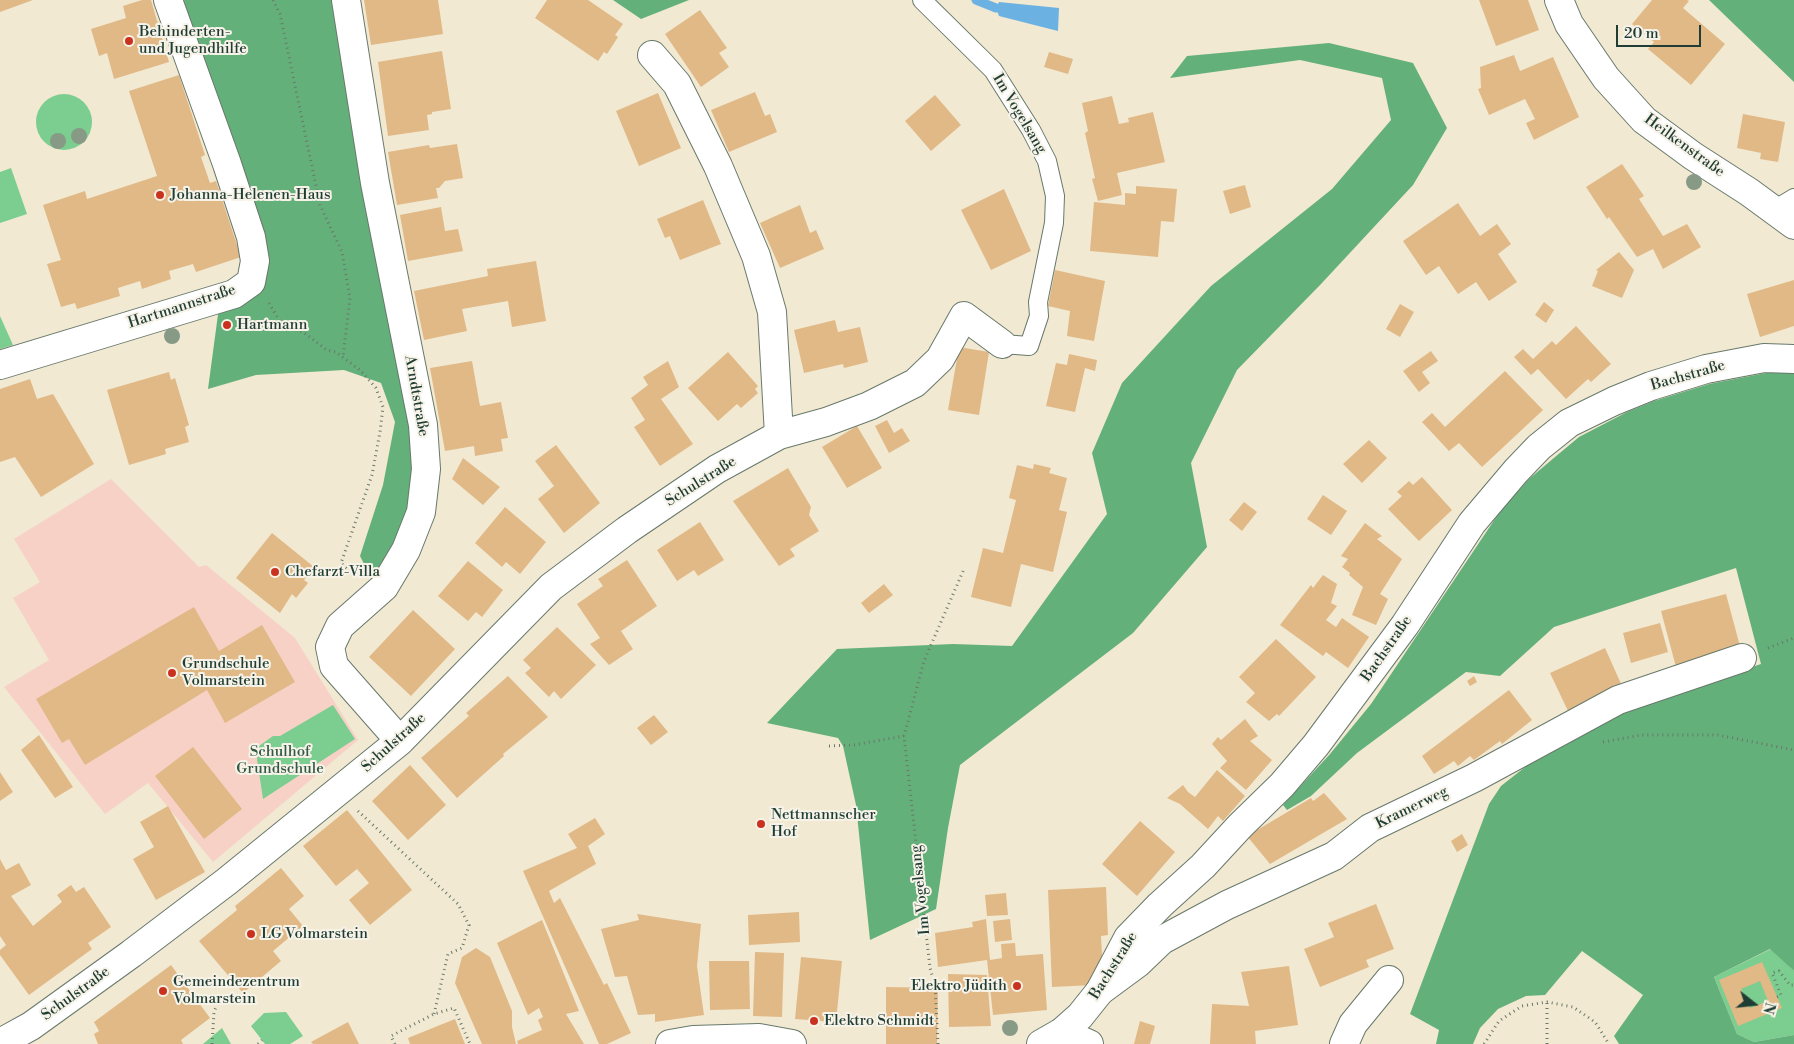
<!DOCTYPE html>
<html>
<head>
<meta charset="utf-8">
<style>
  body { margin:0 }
  #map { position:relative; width:1794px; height:1044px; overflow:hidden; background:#f1e9d2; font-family:"Libre Bodoni",serif }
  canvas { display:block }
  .north { position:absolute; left:1729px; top:979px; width:50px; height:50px; -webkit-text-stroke:4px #f7f3e8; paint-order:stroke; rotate:106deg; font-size:14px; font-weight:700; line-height:20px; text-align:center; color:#1f3d34 }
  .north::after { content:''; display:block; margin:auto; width:18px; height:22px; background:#1f3d34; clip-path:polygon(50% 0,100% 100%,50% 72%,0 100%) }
  .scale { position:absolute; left:1616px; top:25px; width:85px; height:22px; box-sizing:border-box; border:2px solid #1f3d34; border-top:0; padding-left:6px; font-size:15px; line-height:18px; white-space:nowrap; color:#1f3d34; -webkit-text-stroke:4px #f7f3e8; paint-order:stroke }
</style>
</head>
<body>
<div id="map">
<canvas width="1794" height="1044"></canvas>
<div class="north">N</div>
<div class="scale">20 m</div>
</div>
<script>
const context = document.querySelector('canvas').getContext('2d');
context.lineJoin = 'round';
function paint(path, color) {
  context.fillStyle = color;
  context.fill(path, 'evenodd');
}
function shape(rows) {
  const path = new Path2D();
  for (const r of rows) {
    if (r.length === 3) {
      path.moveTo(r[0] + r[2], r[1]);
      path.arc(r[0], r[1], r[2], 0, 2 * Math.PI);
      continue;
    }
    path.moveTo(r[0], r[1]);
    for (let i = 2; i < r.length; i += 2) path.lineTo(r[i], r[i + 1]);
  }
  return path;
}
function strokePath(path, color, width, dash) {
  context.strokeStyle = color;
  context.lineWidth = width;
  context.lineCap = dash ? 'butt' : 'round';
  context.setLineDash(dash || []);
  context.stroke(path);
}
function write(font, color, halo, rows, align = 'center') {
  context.font = font + ' "Libre Bodoni",serif';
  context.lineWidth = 4;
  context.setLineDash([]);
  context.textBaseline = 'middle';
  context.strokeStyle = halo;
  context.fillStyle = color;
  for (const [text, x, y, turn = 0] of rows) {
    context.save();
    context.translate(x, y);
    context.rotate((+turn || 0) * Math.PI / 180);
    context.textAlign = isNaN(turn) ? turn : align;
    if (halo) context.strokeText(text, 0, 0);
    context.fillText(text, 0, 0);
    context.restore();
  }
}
paint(shape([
  [111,479,199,567,206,565,295,638,358,740,213,862,148,783,105,814,4,687,49,660,13,598,40,582,14,539]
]), '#f7d1c6');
paint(shape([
  [64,122,28],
  [11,168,27,214,0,223,0,172],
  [0,316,13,345,0,349],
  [333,705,355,739,263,799,257,759,259,746,273,736,280,736],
  [1771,949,1794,971,1794,1035,1754,1042,1737,1034,1714,977],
  [286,1012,303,1036,290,1044,265,1044,251,1026,264,1013],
  [222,1028,231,1044,203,1044]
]), '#7bcd90');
paint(shape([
  [184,0,334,0,407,413,414,460,410,510,397,540,382,567,372,580,360,556,383,485,395,422,381,383,344,370,256,375,208,389,219,307,265,284,256,212,185,16],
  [613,0,689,0,641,19],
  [1709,0,1794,0,1794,82],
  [1329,43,1413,63,1447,128,1413,185,1321,284,1237,370,1191,463,1207,547,1133,633,960,765,948,828,936,909,870,940,856,805,843,746,838,738,767,723,837,649,953,644,1012,646,1107,514,1092,453,1122,383,1211,286,1332,189,1391,120,1382,78,1300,60,1170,78,1187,56],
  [1794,371,1794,971,1770,949,1714,977,1737,1034,1754,1042,1794,1035,1794,1044,1619,1044,1614,1036,1643,995,1582,951,1545,995,1526,996,1498,1009,1480,1028,1473,1044,1436,1044,1439,1030,1410,1014,1489,804,1501,786,1553,745,1618,711,1761,664,1736,568,1554,627,1500,676,1466,672,1357,753,1311,796,1287,810,1283,805,1330,754,1371,704,1501,510,1529,479,1555,457,1579,437,1627,412,1654,401,1709,384,1766,373]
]), '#64b07a');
paint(shape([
  [999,2,1059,8,1058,31,999,16,996,8]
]), '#6bb2e2');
strokePath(shape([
  [976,0,996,8]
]), '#6bb2e2', 9);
paint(shape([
  [0,0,33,0,0,12],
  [142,0,151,0,169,62,114,79,107,53,99,56,91,29,126,18,123,6],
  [364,0,438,0,443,34,371,45],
  [547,0,588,0,623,24,615,35,618,37,607,54,604,52,598,61,535,18],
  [1479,0,1528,0,1539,30,1496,46],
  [1652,0,1687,0,1689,1,1683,8,1725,44,1691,85,1648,49,1654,42,1632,24],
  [700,10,727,48,719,53,729,67,701,87,665,34],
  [442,51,451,109,432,112,432,114,427,115,429,130,388,136,378,62],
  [1049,52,1073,59,1068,74,1044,67],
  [1514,55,1520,71,1553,57,1579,117,1534,140,1526,123,1535,119,1525,99,1489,115,1478,89,1481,88,1480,67],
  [179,75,205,155,201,157,210,183,216,181,241,257,196,272,193,264,169,271,171,279,142,289,140,281,118,288,120,296,77,309,75,303,61,307,47,264,61,260,43,205,85,191,87,199,157,176,129,91],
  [755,92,765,116,770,114,777,132,729,152,711,110],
  [658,93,681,148,639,166,616,111],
  [935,95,961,125,931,151,905,121],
  [1112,96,1119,124,1129,122,1128,118,1153,112,1165,162,1117,173,1122,195,1098,201,1092,179,1095,178,1085,133,1088,131,1082,103],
  [1743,114,1785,122,1778,162,1760,159,1761,153,1737,148],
  [457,144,463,178,445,181,439,188,436,188,438,198,397,205,388,152,429,145,430,148],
  [1622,164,1644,196,1639,199,1663,236,1687,224,1701,247,1663,269,1653,249,1637,257,1609,217,1607,219,1586,187],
  [1245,185,1251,207,1230,214,1223,191],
  [1136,186,1177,189,1174,222,1161,221,1158,257,1090,251,1094,202,1125,205,1125,193,1136,194],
  [1004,189,1031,251,991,270,961,210],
  [703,200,721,244,680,260,670,236,665,238,657,219],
  [1458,203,1480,236,1497,224,1511,244,1498,254,1517,282,1489,301,1476,282,1458,294,1439,266,1426,275,1403,241],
  [800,205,810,233,816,230,824,249,780,268,760,223],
  [441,207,445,231,458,229,463,251,408,261,400,215],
  [1619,252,1634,270,1622,298,1592,286,1598,271,1596,270],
  [536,261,546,321,512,327,508,301,462,309,467,331,424,340,414,291,488,276,487,269],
  [1055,270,1105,281,1094,341,1067,336,1070,311,1048,306],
  [1794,280,1794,326,1760,337,1747,294],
  [1544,302,1554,310,1546,323,1535,315],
  [1400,304,1414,312,1400,337,1386,329],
  [835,320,838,332,860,327,868,362,844,368,843,364,804,373,794,330],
  [1576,326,1611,364,1591,382,1588,379,1566,399,1538,369,1531,375,1514,357,1523,349,1533,359,1552,341,1556,345],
  [959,347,989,352,979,415,948,410],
  [1431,351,1438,361,1422,372,1430,383,1419,392,1403,371],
  [728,352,758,386,755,389,758,393,741,408,737,404,718,421,688,388],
  [1069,354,1097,360,1095,371,1085,368,1075,412,1046,406,1056,363,1067,365],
  [472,361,480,406,501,402,508,438,501,439,503,451,475,456,474,446,445,451,430,368],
  [668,361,679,387,661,399,693,444,660,466,634,427,645,420,631,398,648,385,643,377],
  [1505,371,1543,410,1482,467,1459,443,1449,451,1422,422,1432,413,1445,427],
  [169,372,171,380,175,378,189,425,185,427,189,442,165,449,166,454,129,465,107,390],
  [30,379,37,399,53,394,94,464,41,497,15,457,0,462,0,389],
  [887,420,894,433,902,428,910,441,889,453,875,426],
  [857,426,882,468,847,488,822,447],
  [1369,440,1387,458,1362,483,1343,464],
  [556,445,600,503,564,533,538,499,554,486,535,461],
  [463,458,500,487,483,505,452,479],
  [1034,464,1051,468,1049,473,1067,478,1059,510,1067,512,1053,572,1021,564,1011,607,971,597,983,548,1003,553,1016,500,1009,498,1017,465,1033,469],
  [788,468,811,507,809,515,819,531,790,549,795,556,779,566,733,501],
  [1422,477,1452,510,1419,541,1388,509,1402,496,1397,492,1409,481,1413,485],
  [1323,495,1347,511,1331,535,1307,519],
  [1244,502,1257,512,1242,531,1229,520],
  [505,507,546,542,520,574,506,562,502,567,475,543],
  [700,522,724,560,698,576,694,570,677,581,657,550],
  [1365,523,1382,536,1377,539,1402,559,1380,594,1388,599,1376,625,1352,615,1363,587,1349,575,1350,573,1342,567,1348,559,1341,556],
  [272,533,314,567,304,580,308,583,296,598,292,594,280,613,236,578],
  [627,560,657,606,621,631,633,649,609,665,590,644,600,638,577,604,603,586,598,579],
  [468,561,503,590,482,617,476,612,468,621,438,596],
  [1323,575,1337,584,1331,603,1337,606,1326,620,1336,627,1342,618,1369,637,1348,668,1326,652,1323,656,1280,625,1311,585,1313,588],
  [884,584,893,595,869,613,861,603],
  [1726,594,1741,650,1676,667,1661,611],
  [194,607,219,651,262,625,295,682,225,723,207,690,85,765,69,739,62,743,36,699],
  [413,610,455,649,411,696,369,657],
  [1660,623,1668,652,1631,663,1623,633],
  [557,627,596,665,561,699,554,691,549,697,525,673,531,668,523,660],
  [1276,639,1316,677,1279,716,1277,714,1269,721,1246,702,1255,693,1239,677],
  [1605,648,1622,686,1568,711,1550,673],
  [508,676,548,717,503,754,504,756,457,798,421,758,469,716,466,713],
  [1474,676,1477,682,1470,686,1467,681],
  [1509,690,1532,720,1502,744,1500,741,1474,760,1470,756,1458,766,1454,761,1434,774,1422,756],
  [654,715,668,732,651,745,637,728],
  [1245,719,1258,736,1250,741,1272,760,1246,790,1220,768,1227,761,1212,744,1218,737,1221,740],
  [39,735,73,787,55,798,21,750],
  [193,747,242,809,204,839,155,776],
  [410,765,446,805,408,840,372,801],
  [1217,770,1245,796,1223,821,1218,816,1208,829,1180,804,1167,798,1183,785,1188,792,1195,797],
  [0,772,13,792,0,801],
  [1324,793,1347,819,1270,864,1247,836,1311,798,1313,801],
  [168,806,205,872,156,900,133,859,154,847,140,822],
  [347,810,412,890,370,925,349,900,369,883,357,869,336,886,303,846],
  [595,818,605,834,588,846,596,864,549,891,554,903,560,898,604,985,607,983,631,1033,607,1044,599,1044,523,871,577,848,568,834],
  [1140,821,1175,852,1137,896,1102,864],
  [1462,834,1468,845,1457,852,1451,841],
  [0,859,6,870,19,863,31,885,11,896,33,926,62,902,57,895,71,885,76,892,84,887,111,927,88,943,92,949,29,995,0,955,0,950,6,945,0,936],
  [281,868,304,896,289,909,303,926,273,951,281,961,243,993,199,941,237,910,235,906],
  [1106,887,1108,935,1101,936,1103,974,1093,985,1052,987,1048,890],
  [1006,893,1008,915,987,916,985,895],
  [1376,904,1394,949,1366,960,1369,967,1320,987,1304,949,1334,937,1328,923],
  [799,912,800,942,749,945,748,915],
  [637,914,701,924,697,966,704,1015,655,1022,655,1014,638,1015,627,976,615,977,601,929,639,920],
  [986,919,990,960,1002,958,1001,944,1015,943,1016,956,1043,954,1047,1010,993,1015,987,960,938,967,935,933,973,927,972,922],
  [1010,919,1012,940,995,942,993,921],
  [542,920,579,1011,566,1014,584,1044,518,1044,517,1041,542,1030,538,1020,543,1017,539,1008,528,1015,497,943],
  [476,948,490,957,512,1011,512,1027,516,1044,482,1044,455,983,462,957],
  [755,952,784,953,782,1017,753,1016],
  [801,957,842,961,836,1022,795,1019],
  [709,961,749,961,750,1009,710,1010],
  [1762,962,1782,1008,1738,1026,1719,980],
  [1760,981,1768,1001,1750,1008,1741,989],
  [171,965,210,1018,181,1040,183,1044,98,1044,94,1034,99,1031,94,1022],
  [1289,966,1298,1025,1255,1031,1256,1044,1210,1044,1212,1004,1249,1006,1241,972],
  [948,974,987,975,991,1026,949,1027],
  [886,987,938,988,937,1044,886,1044],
  [455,1019,465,1044,410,1044,408,1038],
  [1140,1021,1155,1026,1150,1044,1134,1044],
  [348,1022,359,1044,313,1044,311,1042]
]), '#e1b987');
const service = shape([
  [922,0,993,70,1031,130,1047,161,1055,196,1054,223,1038,302,1039,316,1029,346,1002,344],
  [1774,210,1794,198]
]);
const minor = shape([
  [346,0,375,183,423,425,426,469,421,512,406,550,384,587,340,626,330,647,334,666,400,741],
  [0,365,234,294,251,282,255,261,251,237,227,164,168,0],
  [779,435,826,422,869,406,915,383,940,359,964,316,1002,344],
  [1100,991,1138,963,1162,940,1227,905,1334,856,1370,828,1474,778,1618,700,1742,658],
  [1062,1032,1089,1044],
  [0,1043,31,1026,131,954,226,882,400,741,551,587,627,530,717,469,779,435,772,312,756,256,718,166,677,84,652,55],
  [1344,1044,1353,1024,1389,980]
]);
const tertiary = shape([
  [1559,0,1569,24,1606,78,1644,120,1693,156,1749,192,1794,225],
  [670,1044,693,1040,759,1038,792,1044],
  [1041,1044,1062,1032,1080,1016,1100,991,1128,938,1160,905,1203,866,1240,826,1282,785,1316,745,1405,625,1472,523,1516,471,1539,447,1569,423,1614,401,1651,386,1706,369,1764,358,1794,359]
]);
strokePath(service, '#68796b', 20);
strokePath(minor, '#68796b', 30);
strokePath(tertiary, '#68796b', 30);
strokePath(shape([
  [273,0,280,14,320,205,342,252,350,298,343,357],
  [269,303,282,325,303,332,327,350,336,352,361,371,376,388,383,407,380,432,372,475,341,563,354,576],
  [1768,648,1794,638],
  [1603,742,1642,735,1718,735,1794,750],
  [829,746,853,745,904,736],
  [358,811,458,904,469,925,462,948,448,954,434,1014],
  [1777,997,1781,995,1772,973,1779,971,1790,985,1794,985],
  [212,1044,214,1012,222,993],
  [258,1044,262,1040],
  [395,1044,391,1036,434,1014,454,1008,470,1044],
  [938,1044,935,985,930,968,904,736,924,661,964,569],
  [1484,1044,1499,1021,1522,1006,1547,1002,1573,1007,1595,1022,1609,1044],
  [1547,1044,1547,1002]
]), '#68796b', 3, [1, 4]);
strokePath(service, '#fff', 18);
strokePath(minor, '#fff', 28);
strokePath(tertiary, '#fff', 28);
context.fillStyle = '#879a85';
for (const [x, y] of [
  [79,136],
  [58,141],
  [1694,182],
  [172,336],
  [1010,1028]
]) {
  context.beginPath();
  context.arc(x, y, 8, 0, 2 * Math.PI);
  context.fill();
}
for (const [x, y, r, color] of [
  [129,41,5,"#c8321e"],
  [160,195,5,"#c8321e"],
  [227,325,5,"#c8321e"],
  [275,572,5,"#c8321e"],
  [172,673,5,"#c8321e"],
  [761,824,5,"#c8321e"],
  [251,934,5,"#c8321e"],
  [1017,986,5,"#c8321e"],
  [163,991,5,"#c8321e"],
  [814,1021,5,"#c8321e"]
]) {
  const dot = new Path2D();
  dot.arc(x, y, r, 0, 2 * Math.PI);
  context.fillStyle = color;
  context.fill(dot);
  strokePath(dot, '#f7f3e8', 2);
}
write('15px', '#1f3d34', '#f7f3e8', [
  ["Behinderten-",139,32],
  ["und Jugendhilfe",139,49],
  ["Johanna-Helenen-Haus",170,195],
  ["Hartmann",237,325],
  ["Chefarzt-Villa",285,572],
  ["Grundschule",182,664],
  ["Volmarstein",182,681],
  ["Nettmannscher",771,815],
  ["Hof",771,832],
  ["LG Volmarstein",261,934],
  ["Gemeindezentrum",173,982],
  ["Volmarstein",173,999],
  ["Elektro Jüdith",1007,986,"right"],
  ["Elektro Schmidt",824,1021]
], 'left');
write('15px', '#1f3d34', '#f7f3e8', [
  ["Im Vogelsang",1019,114,59],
  ["Heilkenstraße",1684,146,36],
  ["Hartmannstraße",182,307,-18],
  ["Bachstraße",1688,376,-16],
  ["Arndtstraße",416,396,80],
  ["Schulstraße",701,482,-32],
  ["Bachstraße",1387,649,-55],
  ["Schulstraße",394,743,-42],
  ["Kramerweg",1412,808,-26],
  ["Im Vogelsang",921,890,-96],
  ["Bachstraße",1114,966,-58],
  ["Schulstraße",76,994,-36]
]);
write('15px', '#315a46', '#f7f3e8', [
  ["Schulhof",280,752],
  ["Grundschule",280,769]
]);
</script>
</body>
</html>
